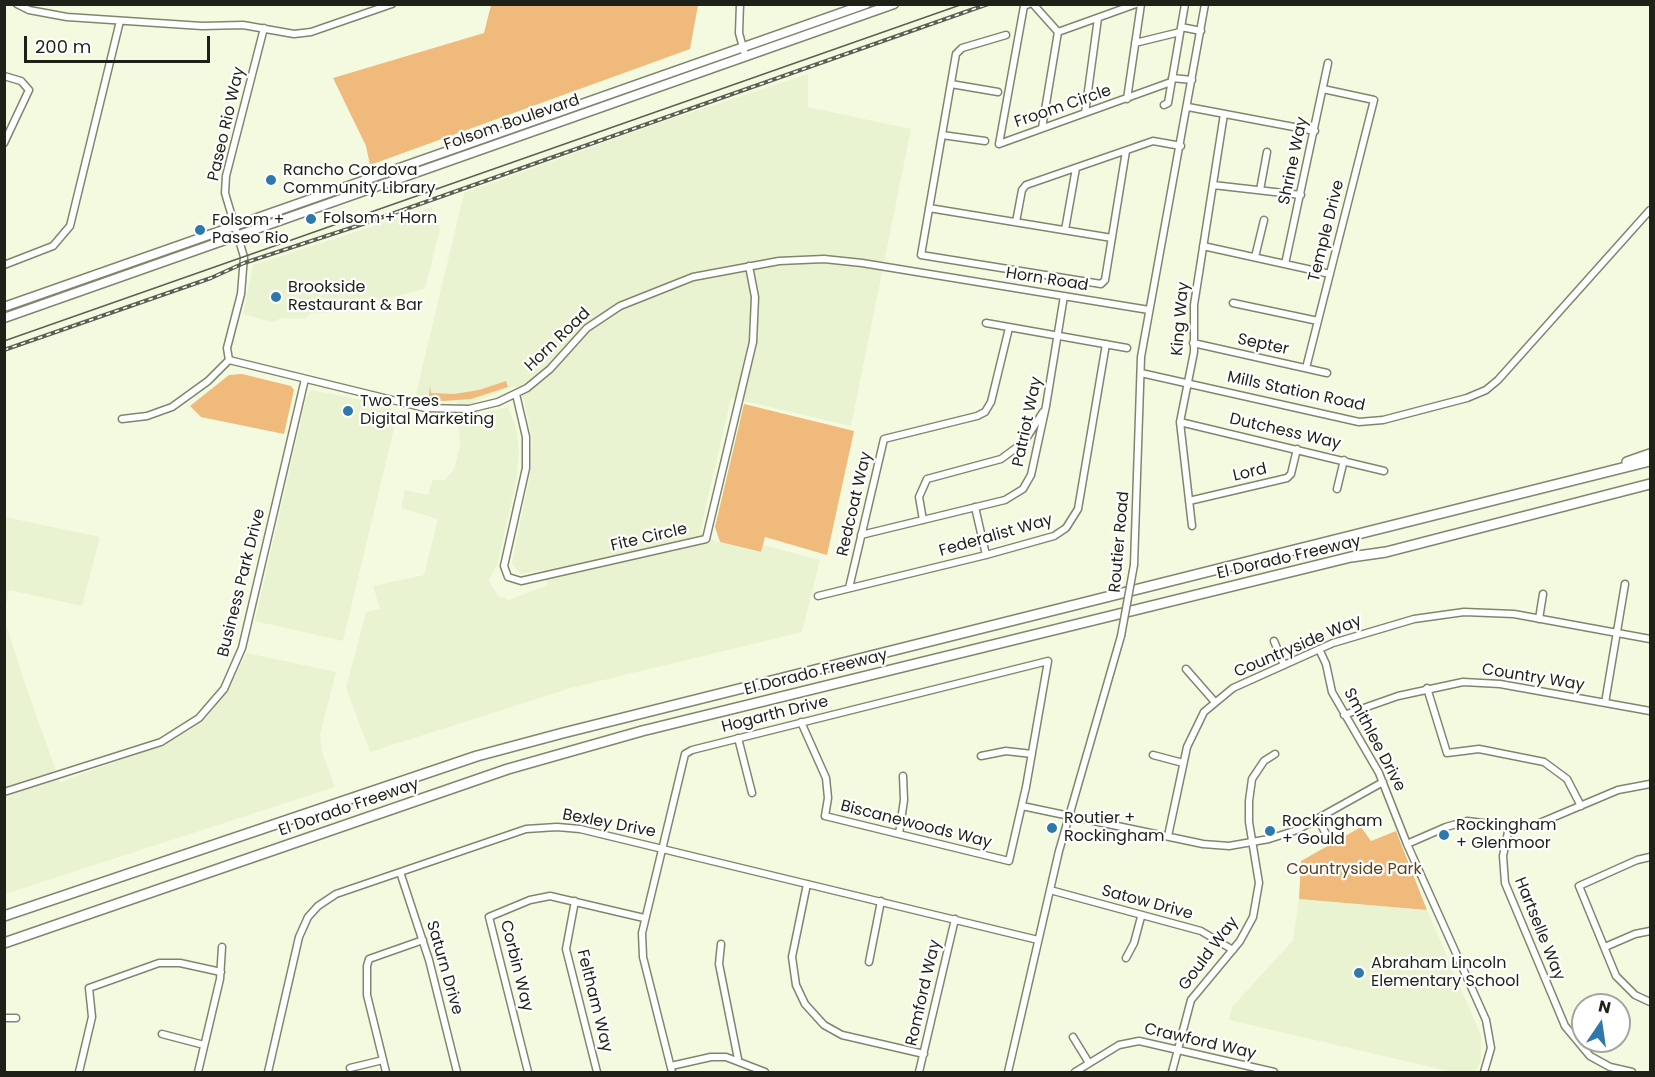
<!DOCTYPE html>
<html>
<head>
<meta charset="utf-8">
<style>
  body { margin:0 }
  #map { position:relative; width:1655px; height:1077px; overflow:hidden; background:#f3fae0; font-family:Poppins,sans-serif }
  canvas { display:block }
  .frame { position:absolute; inset:0; border:6px solid #1e2117; pointer-events:none }
  .north { position:absolute; left:1571px; top:993px; width:60px; height:60px; box-sizing:border-box; background:#fff; border:2px solid #a5a6a2; border-radius:50%; rotate:13deg; font-size:16px; font-weight:700; line-height:24px; text-align:center; color:#1e2117 }
  .north::after { content:''; display:block; margin:auto; width:21px; height:27px; background:#2e78ab; clip-path:polygon(50% 0,100% 100%,50% 72%,0 100%) }
  .scale { position:absolute; left:24px; top:36px; width:186px; height:27px; box-sizing:border-box; border:3px solid #1e2117; border-top:0; padding-left:8px; font-size:18px; line-height:21px; white-space:nowrap; color:#1e2117; -webkit-text-stroke:4px #fff; paint-order:stroke }
</style>
</head>
<body>
<div id="map">
<canvas width="1655" height="1077"></canvas>
<div class="frame"></div>
<div class="north">N</div>
<div class="scale">200 m</div>
</div>
<script>
const context = document.querySelector('canvas').getContext('2d');
context.lineJoin = 'round';
function paint(path, color) {
  context.fillStyle = color;
  context.fill(path, 'evenodd');
}
function shape(rows) {
  const path = new Path2D();
  for (const r of rows) {
    path.moveTo(r[0], r[1]);
    for (let i = 2; i < r.length; i += 2) path.lineTo(r[i], r[i + 1]);
  }
  return path;
}
function strokePath(path, color, width, dash) {
  context.strokeStyle = color;
  context.lineWidth = width;
  context.lineCap = dash ? 'butt' : 'round';
  context.setLineDash(dash || []);
  context.stroke(path);
}
function write(font, color, halo, rows, align = 'center') {
  context.font = font + ' Poppins,sans-serif';
  context.lineWidth = 4.5;
  context.setLineDash([]);
  context.textBaseline = 'middle';
  context.strokeStyle = halo;
  context.fillStyle = color;
  for (const [text, x, y, turn = 0] of rows) {
    context.save();
    context.translate(x, y);
    context.rotate((+turn || 0) * Math.PI / 180);
    context.textAlign = isNaN(turn) ? turn : align;
    if (halo) context.strokeText(text, 0, 0);
    context.fillText(text, 0, 0);
    context.restore();
  }
}
paint(shape([
  [808,74,808,107,911,129,851,426,731,398,700,532,718,542,761,553,763,545,820,560,802,632,571,688,370,752,346,688,366,612,380,609,373,586,424,575,438,519,401,508,405,490,428,495,433,480,445,480,454,469,460,446,457,402,415,398,464,193,659,123],
  [515,386,524,399,532,440,531,470,512,563,520,574,544,570,547,585,509,600,498,596,489,581,497,565,516,483,519,452,516,428,508,407,479,413,475,401],
  [432,207,440,229,425,289,332,312,309,314,306,319,282,318,272,322,243,314,253,265],
  [311,390,382,404,398,412,343,641,255,621,306,398],
  [5,517,100,537,82,606,9,590,5,613],
  [4,617,24,681,60,782,165,744,188,731,208,716,227,691,247,653,336,672,320,735,322,752,335,787,5,894],
  [1299,899,1427,910,1481,1035,1481,1061,1475,1072,1452,1072,1229,1020,1232,1007,1293,940]
]), '#eaf3d1');
paint(shape([
  [491,5,491,4,698,5,690,49,370,165,366,146,333,78,484,33],
  [242,374,291,386,294,390,284,434,201,417,190,406,229,375],
  [506,381,508,387,471,399,443,401,431,399,429,396,430,386,431,393,454,394,479,390],
  [744,404,854,431,827,555,765,537,761,552,720,542,715,527],
  [1361,827,1371,841,1396,831,1427,910,1299,899,1301,861]
]), '#f0ba7c');
const minor = shape([
  [17,4,29,10,67,17,202,26,243,25,294,34,311,32,392,4],
  [740,4,739,33,745,55],
  [1033,4,1058,32,1136,4],
  [1181,27,1201,31],
  [264,28,226,176,225,193,244,257,241,294,227,348,229,360,425,408,469,409,498,402,527,388,550,369,587,328,620,306,693,277,779,261,824,259,862,263,1149,310],
  [1006,35,962,48,956,54,921,255,1101,284,1105,280,1126,151],
  [1135,43,1180,32],
  [4,76,21,81,29,90,4,143],
  [1172,78,1192,80],
  [951,84,998,92],
  [1127,99,1141,4],
  [1164,105,1168,103,1185,4],
  [1188,107,1315,131],
  [1085,113,1098,18],
  [1042,128,1058,32],
  [942,135,985,141],
  [999,144,1171,82],
  [999,144,1024,6,1029,4],
  [1213,185,1301,195],
  [1260,190,1267,152],
  [929,208,1112,238],
  [1016,222,1022,190,1026,185,1153,141,1181,146],
  [1065,230,1076,168],
  [1203,246,1330,274],
  [1255,257,1264,220],
  [1285,264,1328,63],
  [4,265,53,246,70,226,120,21],
  [1233,303,1318,321],
  [986,323,1127,348],
  [1193,343,1327,373],
  [1306,368,1374,100,1323,89],
  [1141,373,1359,422,1383,420,1467,398,1486,390,1498,380,1650,210],
  [516,394,526,437,526,468,504,566,508,577,521,581,706,539,753,342,755,297,749,266],
  [122,419,147,416,172,407,208,381,229,360],
  [1180,422,1384,471],
  [1337,489,1344,460],
  [1189,501,1287,478,1291,474,1297,449],
  [975,507,986,555],
  [923,520,919,497,927,479,1001,459,1024,442,1043,412],
  [1192,526,1180,422,1194,352,1194,305,1224,114],
  [861,535,1005,500,1023,489,1031,475,1046,406,1064,296],
  [1134,565,1141,357,1205,4],
  [849,588,884,439,977,416,985,412,991,402,1009,328],
  [818,596,986,555,1054,536,1066,528,1078,509,1106,344],
  [1539,619,1543,594],
  [1274,641,1284,665],
  [1319,649,1326,664,1332,692,1379,773,1407,844,1486,1020,1491,1048,1484,1072],
  [1186,669,1214,701],
  [1427,688,1447,753,1479,749,1544,762,1567,779,1581,806],
  [1605,703,1625,584],
  [1344,715,1398,696,1463,682,1500,684,1650,711],
  [738,738,752,793],
  [1153,755,1183,763],
  [981,756,1006,751,1032,754],
  [4,792,161,742,199,718,224,689,242,648,305,379],
  [1022,806,1203,844,1229,846,1269,839,1297,830,1383,782],
  [1318,820,1331,842],
  [1509,827,1503,856,1505,883,1565,1026,1590,1056,1610,1067,1632,1072],
  [899,834,904,800,903,776],
  [1168,836,1187,747,1204,712,1233,688,1333,643,1414,619,1464,612,1514,614,1650,639],
  [1407,844,1446,827,1467,821,1516,827,1535,825,1618,790,1650,784],
  [1650,857,1637,860,1579,886,1616,976,1635,995,1650,1002],
  [400,872,429,960,457,1072],
  [807,884,792,957,796,985,805,1004,824,1025,842,1035,924,1054],
  [1050,890,1201,931,1233,950],
  [575,901,566,949,597,1072],
  [721,944,719,964,738,1059],
  [1605,947,1635,934,1650,931],
  [1126,958,1134,943,1141,917],
  [869,962,881,901],
  [4,1018,16,1018],
  [162,1034,204,1045],
  [1073,1037,1089,1063],
  [671,1066,711,1057,726,1057,765,1072],
  [350,1068,383,1060],
  [79,1072,92,1017,89,988,159,963,180,963,221,972],
  [198,1072,220,979,222,947],
  [268,1072,299,937,308,917,318,906,336,894,526,829,557,827,580,829,1038,940],
  [386,1072,367,995,367,966,369,959,423,940],
  [528,1072,489,917,530,900,550,896,644,918],
  [672,1072,643,957,642,933,685,754,692,750,1048,661,1026,787,1009,861,825,816,828,798,826,778,801,722],
  [919,1072,955,919],
  [1008,1072,1059,851,1121,636],
  [1075,1072,1119,1045,1139,1041,1274,1072],
  [1172,1072,1191,1000,1240,941,1253,917,1259,883,1249,822,1249,801,1252,779,1264,761,1275,754]
]);
const major = shape([
  [4,307,866,4],
  [4,318,894,4]
]);
const highway = shape([
  [1627,462,1650,454],
  [4,916,477,756,563,733,1650,461],
  [4,943,508,769,642,731,1351,557,1386,552,1650,484]
]);
strokePath(minor, '#7f866e', 9);
strokePath(major, '#7f866e', 11);
strokePath(highway, '#7f866e', 12);
strokePath(minor, '#fff', 6);
strokePath(major, '#fff', 8);
strokePath(highway, '#fff', 9);
strokePath(shape([
  [4,341,963,4]
]), '#5c6052', 1.5);
const rail = shape([
  [4,350,211,278,244,263,363,224,988,4]
]);
strokePath(rail, '#5c6052', 4);
strokePath(rail, '#fff', 1.5, [4.5]);
const minorBridge = shape([
  [1121,636,1134,565]
]);
strokePath(minorBridge, '#7f866e', 9, []);
strokePath(minorBridge, '#fff', 6);
for (const [x, y, r, color] of [
  [271,180,6,"#2e78ab"],
  [311,219,6,"#2e78ab"],
  [200,230,6,"#2e78ab"],
  [276,297,6,"#2e78ab"],
  [348,411,6,"#2e78ab"],
  [1052,828,6,"#2e78ab"],
  [1270,831,6,"#2e78ab"],
  [1444,835,6,"#2e78ab"],
  [1359,973,6,"#2e78ab"]
]) {
  const dot = new Path2D();
  dot.arc(x, y, r, 0, 2 * Math.PI);
  context.fillStyle = color;
  context.fill(dot);
  strokePath(dot, '#fff', 2);
}
write('16px', '#1e2117', '#fff', [
  ["Froom Circle",1063,107,-19],
  ["Folsom Boulevard",512,123,-19],
  ["Paseo Rio Way",227,124,-77],
  ["Shrine Way",1294,161,-78],
  ["Temple Drive",1327,231,-76],
  ["Horn Road",1047,280,9],
  ["King Way",1181,319,-85],
  ["Horn Road",558,340,-44],
  ["Septer",1263,345,12],
  ["Mills Station Road",1296,392,12],
  ["Patriot Way",1028,422,-78],
  ["Dutchess Way",1285,432,13],
  ["Lord",1250,473,-13],
  ["Redcoat Way",855,504,-77],
  ["Federalist Way",996,536,-16],
  ["Fite Circle",649,538,-13],
  ["Routier Road",1120,542,-85],
  ["El Dorado Freeway",1289,558,-13],
  ["Business Park Drive",242,583,-76],
  ["Countryside Way",1298,647,-23],
  ["El Dorado Freeway",816,673,-14],
  ["Country Way",1533,678,9],
  ["Hogarth Drive",775,715,-14],
  ["Smithlee Drive",1374,740,62],
  ["El Dorado Freeway",349,808,-19],
  ["Bexley Drive",609,824,11],
  ["Biscanewoods Way",916,825,14],
  ["Satow Drive",1147,903,15],
  ["Hartselle Way",1539,929,68],
  ["Gould Way",1209,954,-53],
  ["Corbin Way",516,966,76],
  ["Saturn Drive",444,968,74],
  ["Romford Way",924,993,-77],
  ["Feltham Way",594,1001,76],
  ["Crawford Way",1200,1042,13]
]);
write('16px', '#1e2117', '#fff', [
  ["Rancho Cordova",283,171],
  ["Community Library",283,189],
  ["Folsom + Horn",323,219],
  ["Folsom +",212,221],
  ["Paseo Rio",212,239],
  ["Brookside",288,288],
  ["Restaurant & Bar",288,306],
  ["Two Trees",360,402],
  ["Digital Marketing",360,420],
  ["Routier +",1064,819],
  ["Rockingham",1064,837],
  ["Rockingham",1282,822],
  ["+ Gould",1282,840],
  ["Rockingham",1456,826],
  ["+ Glenmoor",1456,844],
  ["Abraham Lincoln",1371,964],
  ["Elementary School",1371,982]
], 'left');
write('16px', '#5c401d', '#fff', [
  ["Countryside Park",1354,870]
]);
</script>
</body>
</html>
